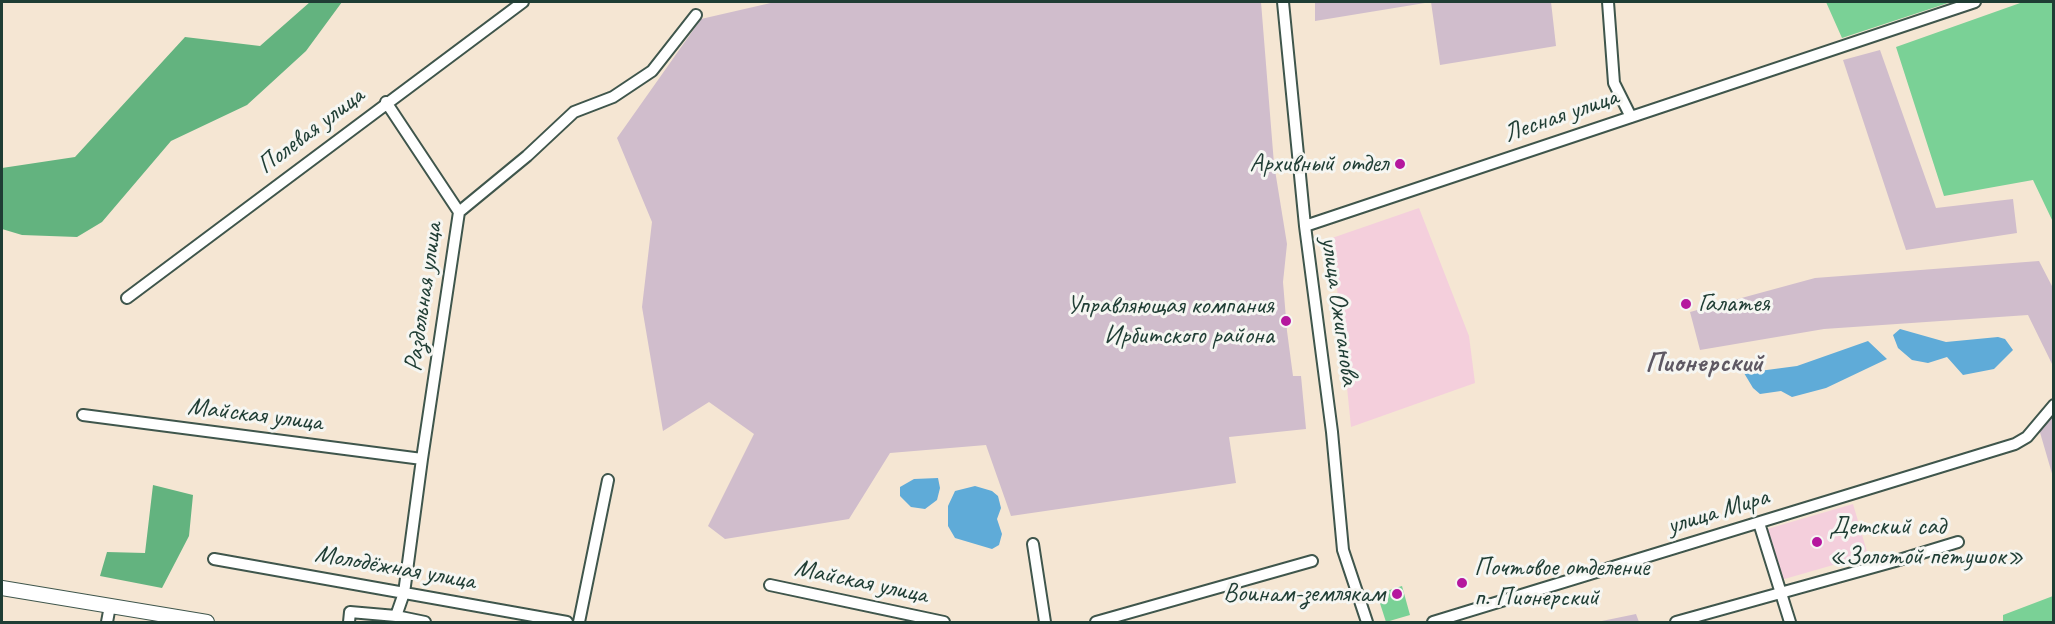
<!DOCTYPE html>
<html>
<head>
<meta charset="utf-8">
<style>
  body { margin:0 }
  #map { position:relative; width:2055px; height:624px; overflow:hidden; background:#f5e6d3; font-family:Caveat,sans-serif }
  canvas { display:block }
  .frame { position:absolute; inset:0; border:3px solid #1f3d34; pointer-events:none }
</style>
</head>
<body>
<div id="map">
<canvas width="2055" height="624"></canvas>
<div class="frame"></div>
</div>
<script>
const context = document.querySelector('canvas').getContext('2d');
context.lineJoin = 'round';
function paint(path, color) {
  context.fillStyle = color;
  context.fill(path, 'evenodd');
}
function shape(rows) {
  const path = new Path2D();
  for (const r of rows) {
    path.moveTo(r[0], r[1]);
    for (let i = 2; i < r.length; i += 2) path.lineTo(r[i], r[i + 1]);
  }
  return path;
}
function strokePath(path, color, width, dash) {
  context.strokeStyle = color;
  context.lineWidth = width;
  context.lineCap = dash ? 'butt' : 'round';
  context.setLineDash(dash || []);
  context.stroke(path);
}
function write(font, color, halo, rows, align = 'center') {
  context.font = font + ' Caveat,sans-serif';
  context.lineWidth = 6;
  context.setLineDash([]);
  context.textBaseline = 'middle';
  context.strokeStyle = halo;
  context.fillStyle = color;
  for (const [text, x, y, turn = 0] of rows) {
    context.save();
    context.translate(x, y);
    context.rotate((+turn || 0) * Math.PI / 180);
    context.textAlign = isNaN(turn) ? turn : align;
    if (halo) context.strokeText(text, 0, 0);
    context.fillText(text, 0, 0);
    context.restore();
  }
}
paint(shape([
  [1419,208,1469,336,1475,383,1351,427,1332,238],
  [1853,504,1868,555,1781,580,1767,529]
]), '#f4cfdc');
paint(shape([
  [775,2,1261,2,1274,164,1287,244,1283,282,1287,331,1293,376,1301,376,1306,429,1229,437,1236,483,1011,516,986,445,890,453,849,519,725,539,708,526,754,434,709,402,663,431,642,307,652,222,617,138,701,19],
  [1315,2,1551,2,1556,46,1440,65,1431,2,1315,21],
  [1880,50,1936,208,2013,199,2017,233,1906,250,1843,60],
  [2039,261,2053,288,2053,366,2028,315,1824,329,1700,350,1690,312,1815,278],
  [2053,411,2053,477,2039,429],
  [1636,614,1639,622,1597,622]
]), '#d0bdcc');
paint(shape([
  [1826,2,1951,2,1842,38],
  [2023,2,2053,2,2053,222,2033,180,1944,196,1896,47],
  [1402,586,1410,615,1386,622,1377,594],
  [2053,596,2053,622,2003,622,2003,615]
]), '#7ad196');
paint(shape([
  [310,2,342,2,306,51,247,105,171,141,102,222,77,237,22,235,2,229,2,168,75,157,185,37,260,46],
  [153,485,193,495,189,536,162,588,100,576,107,552,145,553]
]), '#63b37f');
paint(shape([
  [1900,329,1946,342,1998,337,2005,339,2013,350,1994,369,1963,375,1947,357,1928,363,1912,360,1898,348,1893,335],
  [1868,341,1887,359,1826,388,1792,397,1781,391,1760,394,1753,388,1744,373,1797,366],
  [938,478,940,488,937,500,925,509,911,507,900,496,900,487,914,479],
  [975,486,992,491,998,496,1001,508,997,519,1002,534,999,545,992,549,955,538,948,526,948,506,955,491]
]), '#5fabd8');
const minor = shape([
  [1283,2,1305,226,1332,432,1343,550,1367,622],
  [1608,2,1614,83,1631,117],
  [386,102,459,212],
  [1305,226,1975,2],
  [127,298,523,2],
  [83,415,422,459],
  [1759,523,1790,622],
  [1033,544,1045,622],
  [214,559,567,622],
  [770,585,944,622],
  [396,616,404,593,422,459,459,212,527,156,574,112,613,97,652,71,696,15],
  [107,622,110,606],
  [349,622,350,612,396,616,425,622],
  [579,622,608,480],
  [1096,622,1312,561],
  [1433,622,2015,444,2027,437,2054,405],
  [1676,622,1899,560,1958,542]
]);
const major = shape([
  [2,588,207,622]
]);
strokePath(minor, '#3f564c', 14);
strokePath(major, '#3f564c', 16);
strokePath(minor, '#fff', 10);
strokePath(major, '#fff', 14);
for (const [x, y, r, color] of [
  [1400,164,6,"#b5179e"],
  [1686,304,6,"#b5179e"],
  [1286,321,6,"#b5179e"],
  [1817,542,6,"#b5179e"],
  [1462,583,6,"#b5179e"],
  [1397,594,6,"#b5179e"]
]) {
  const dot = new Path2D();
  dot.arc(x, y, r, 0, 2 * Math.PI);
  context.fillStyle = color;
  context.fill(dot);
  strokePath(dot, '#f6f6f2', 2);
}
write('26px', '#1f3d34', '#f6f6f2', [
  ["Лесная улица",1561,116,-19],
  ["Полевая улица",311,131,-37],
  ["Раздольная улица",424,297,-82],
  ["улица Ожиганова",1339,311,82],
  ["Майская улица",255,415,7],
  ["улица Мира",1718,512,-17],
  ["Молодёжная улица",395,568,10],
  ["Майская улица",861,582,12]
]);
write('26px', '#1f3d34', '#f6f6f2', [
  ["Архивный отдел",1388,164],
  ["Галатея",1698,304,"left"],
  ["Управляющая компания",1274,306],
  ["Ирбитского района",1274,336],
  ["Детский сад",1829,527,"left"],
  ["«Золотой петушок»",1829,557,"left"],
  ["Почтовое отделение",1474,568,"left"],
  ["п. Пионерский",1474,598,"left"],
  ["Воинам-землякам",1385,594]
], 'right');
write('bold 28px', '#5e5863', '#f6f6f2', [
  ["Пионерский",1704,364]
]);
</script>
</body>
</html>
